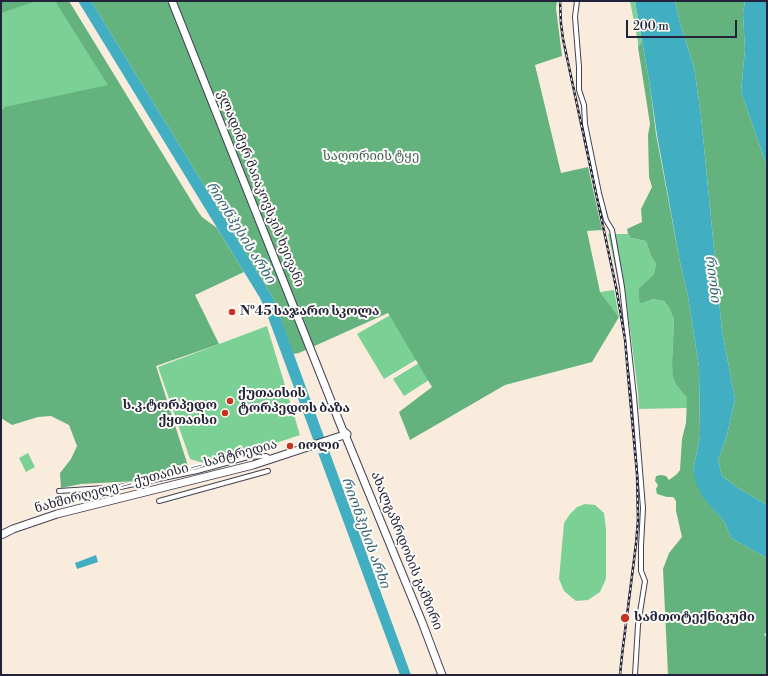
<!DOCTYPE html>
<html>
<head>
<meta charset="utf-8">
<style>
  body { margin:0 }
  #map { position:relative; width:768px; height:676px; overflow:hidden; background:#f9ecdc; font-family:"Libre Bodoni",serif }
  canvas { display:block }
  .frame { position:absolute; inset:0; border:2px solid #22223b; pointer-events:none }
  .scale { position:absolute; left:626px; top:20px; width:111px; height:18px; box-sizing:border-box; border:2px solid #22223b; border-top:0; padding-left:5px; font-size:12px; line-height:14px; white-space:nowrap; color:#22223b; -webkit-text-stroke:3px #fdfcf7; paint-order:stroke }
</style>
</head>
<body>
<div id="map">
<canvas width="768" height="676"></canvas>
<div class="frame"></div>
<div class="scale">200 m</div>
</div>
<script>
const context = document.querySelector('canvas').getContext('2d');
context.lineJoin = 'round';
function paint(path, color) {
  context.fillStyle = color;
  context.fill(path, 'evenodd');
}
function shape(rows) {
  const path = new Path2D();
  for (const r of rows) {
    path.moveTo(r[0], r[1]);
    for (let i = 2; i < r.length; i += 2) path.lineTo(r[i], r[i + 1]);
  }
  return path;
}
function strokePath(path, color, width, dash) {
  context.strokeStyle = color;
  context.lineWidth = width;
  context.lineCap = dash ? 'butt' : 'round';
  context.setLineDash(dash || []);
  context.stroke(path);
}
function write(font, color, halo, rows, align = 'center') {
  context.font = font + ' "Libre Bodoni","Noto Serif Georgian",serif';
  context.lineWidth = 4;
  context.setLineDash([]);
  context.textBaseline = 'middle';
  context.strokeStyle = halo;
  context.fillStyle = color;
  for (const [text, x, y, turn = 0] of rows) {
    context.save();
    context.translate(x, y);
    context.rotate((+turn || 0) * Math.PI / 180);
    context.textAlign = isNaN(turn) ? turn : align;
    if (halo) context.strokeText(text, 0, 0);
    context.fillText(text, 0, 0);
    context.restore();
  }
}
paint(shape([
  [14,1,64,1,116,86,1,257,1,6],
  [630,1,635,1,642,41,638,47,638,42],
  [608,234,628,234,631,238,646,241,651,256,656,264,654,274,639,288,646,302,653,299,664,301,670,309,674,320,672,362,677,386,687,398,687,408,639,409,638,392,625,291,620,290],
  [614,290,619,317,600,292],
  [392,314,419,358,384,379,357,334],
  [267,326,300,435,210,465,190,459,158,367],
  [419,363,429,380,404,396,393,379],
  [28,453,35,467,26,472,19,458],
  [585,504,595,505,604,513,606,529,606,579,600,592,588,600,576,601,564,591,559,579,564,523,570,514,577,507]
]), '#7bd195');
paint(shape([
  [1,1,36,1,1,13],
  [55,1,69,1,197,210,202,217,217,228,244,272,195,295,219,344,156,366,189,469,137,481,81,484,61,488,60,473,71,459,77,446,69,425,51,416,38,417,12,425,1,418,1,111,5,107,108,85],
  [91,1,557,1,556,8,562,56,535,65,561,173,588,167,602,230,587,231,600,292,619,317,592,362,505,385,410,440,399,412,432,387,388,313,299,353,293,354,274,300,269,291],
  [675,1,745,1,743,14,745,49,741,92,767,166,767,505,738,488,722,476,718,460,726,439,735,399,722,331,701,116,694,67,680,23],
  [642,41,650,86,656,134,680,262,688,296,699,367,700,436,693,471,715,511,725,523,731,538,767,558,767,633,764,634,767,638,767,675,668,675,663,569,669,553,682,537,676,511,676,501,673,497,667,497,657,494,656,489,658,485,655,481,656,476,661,475,666,476,669,480,677,474,680,470,682,439,686,423,687,398,677,386,673,377,672,362,674,320,670,309,664,301,653,299,646,302,640,303,639,298,639,288,654,274,656,264,651,256,646,241,631,238,628,234,627,229,642,222,641,209,652,187,649,177,648,135,650,124,638,47]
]), '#64b37e');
paint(shape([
  [78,1,91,1,269,291,274,300,411,675,400,675,265,309,260,298],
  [635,1,675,1,680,23,694,67,701,116,722,331,735,399,726,439,718,460,722,476,738,488,767,505,767,558,731,538,725,523,702,496,696,483,693,471,700,436,699,367,688,296,680,262,657,135,650,86],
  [745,1,767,1,767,166,741,92,745,49,743,14],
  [96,555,98,562,77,569,75,563]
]), '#42aec1');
const street = shape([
  [577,1,575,17,579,67,579,90,584,105,585,124,599,193,606,220,612,230,622,287,634,396,643,508,641,546,641,571,645,581,638,625,635,675],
  [59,491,120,487,197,471,248,457,266,456,271,459],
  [159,501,268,471]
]);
const primary = shape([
  [172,1,343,431,347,434,346,437],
  [346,437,422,622,442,675],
  [1,535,13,529,57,514,253,465,341,436]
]);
strokePath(street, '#424053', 6);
strokePath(primary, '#424053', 9);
strokePath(street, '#fff', 4);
strokePath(primary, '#fff', 7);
const rail = shape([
  [560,1,561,24,563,39,616,287,625,339,629,386,637,474,638,520,636,544,622,655,620,675]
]);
strokePath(rail, '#22223b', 2.5);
strokePath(rail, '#fdfcf7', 1, [3]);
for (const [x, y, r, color] of [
  [232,312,4,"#c8321e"],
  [230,401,4,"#c8321e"],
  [225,413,4,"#c8321e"],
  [290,446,4,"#c8321e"],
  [625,618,5,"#c8321e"]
]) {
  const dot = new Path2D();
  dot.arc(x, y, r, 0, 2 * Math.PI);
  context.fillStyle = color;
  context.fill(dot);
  strokePath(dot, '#fdfcf7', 1.5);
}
write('13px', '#415f5a', '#fdfcf7', [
  ["საღორიის ტყე",371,157]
]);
write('13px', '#22223b', '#fdfcf7', [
  ["ვლადიმერ მაიაკოვსკის ხეივანი",260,189,68],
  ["ნახშირღელე — ქუთაისი — სამტრედია",156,477,-15],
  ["ახალგაზრდობის გამზირი",406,551,68]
]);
write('bold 13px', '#22223b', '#fdfcf7', [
  ["№45 საჯარო სკოლა",240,312],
  ["ქუთაისის",238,394],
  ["ტორპედოს ბაზა",238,409],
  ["ს.კ.ტორპედო",217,406,"right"],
  ["ქყთაისი",217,421,"right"],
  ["იოლი",298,446],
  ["სამთოტექნიკუმი",634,618]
], 'left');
write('italic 14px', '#306177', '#fdfcf7', [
  ["რიონჰესის არხი",240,233,58],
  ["რიონი",712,279,83],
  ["რიონჰესის არხი",365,533,70]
]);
</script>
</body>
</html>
